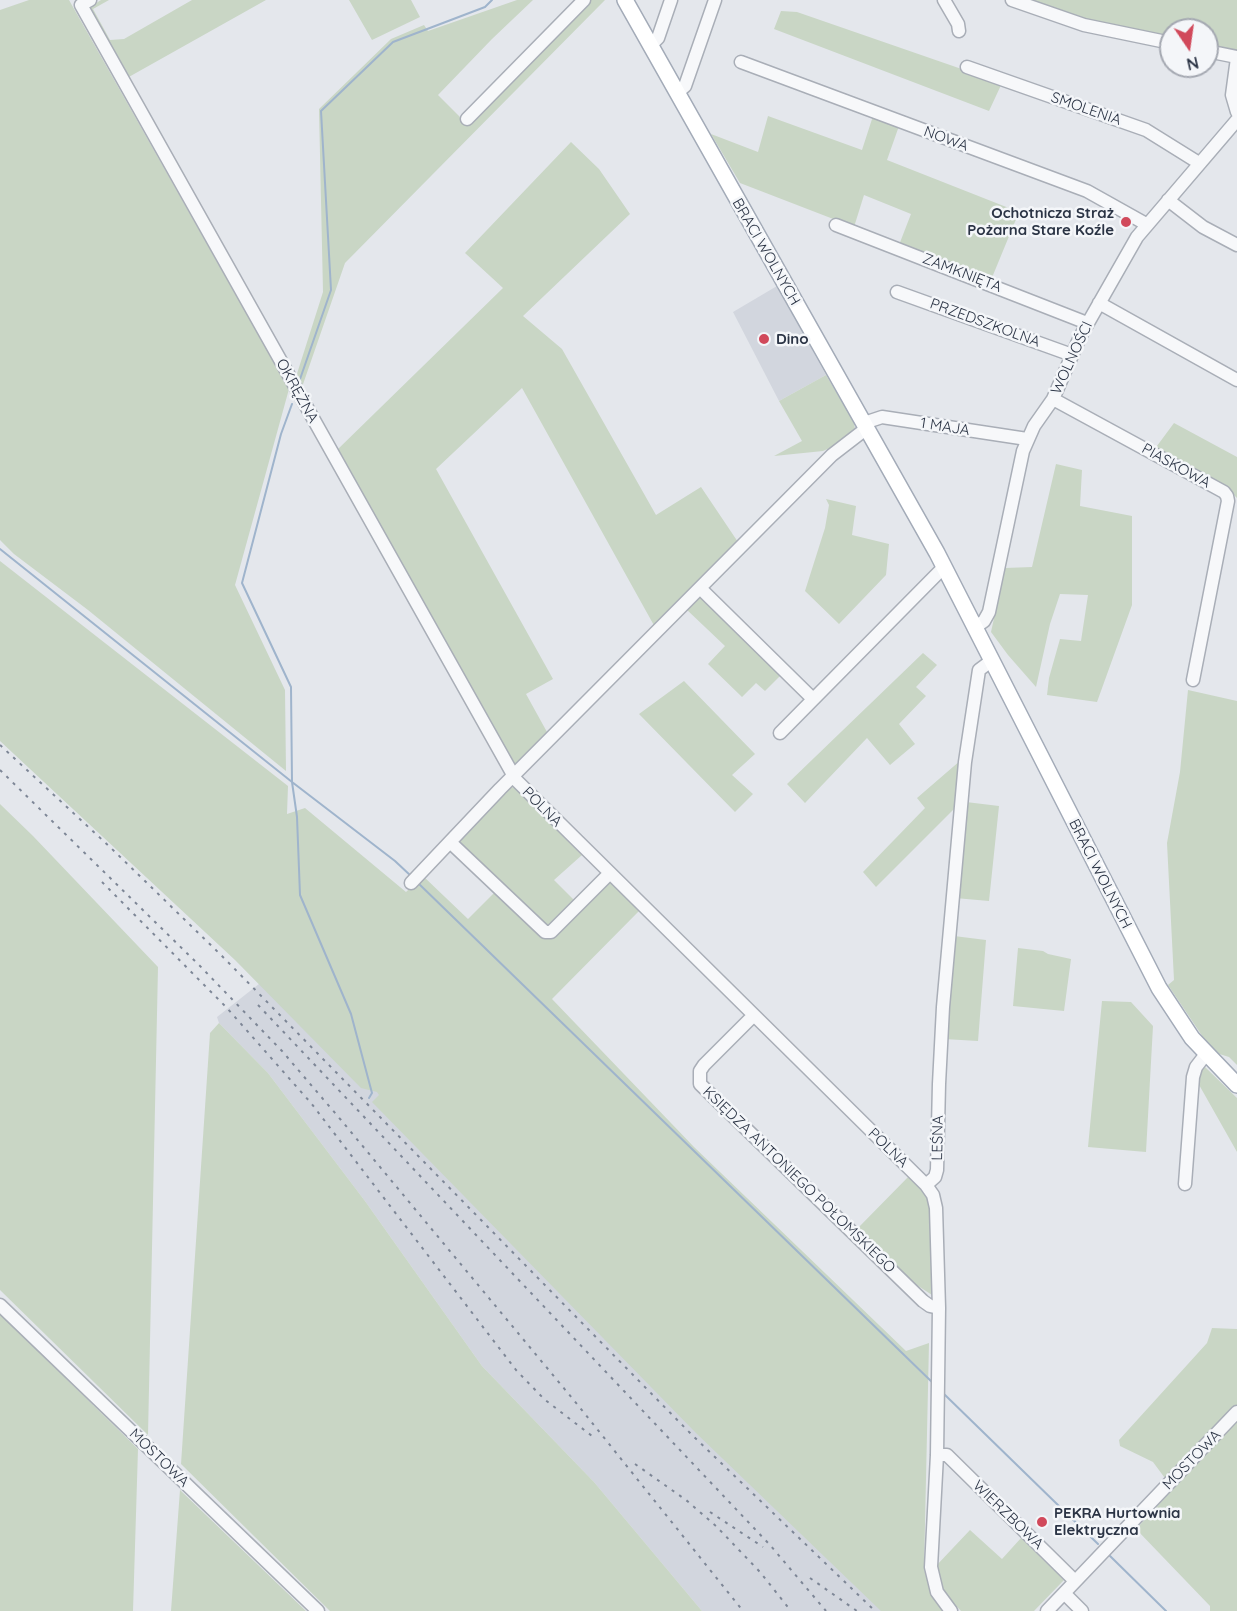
<!DOCTYPE html>
<html>
<head>
<meta charset="utf-8">
<style>
  body { margin:0 }
  #map { position:relative; width:1237px; height:1611px; overflow:hidden; background:#e4e7ec; font-family:Quicksand,sans-serif }
  canvas { display:block }
  .north { position:absolute; left:1159px; top:18px; width:60px; height:60px; box-sizing:border-box; background:#f4f6f9; border:2px solid #a4a8b1; border-radius:50%; rotate:167deg; font-size:16px; font-weight:700; line-height:24px; text-align:center; color:#2b3445 }
  .north::after { content:''; display:block; margin:auto; width:21px; height:27px; background:#d1495b; clip-path:polygon(50% 0,100% 100%,50% 72%,0 100%) }
</style>
</head>
<body>
<div id="map">
<canvas width="1237" height="1611"></canvas>
<div class="north">N</div>
</div>
<script>
const context = document.querySelector('canvas').getContext('2d');
context.lineJoin = 'round';
function paint(path, color) {
  context.fillStyle = color;
  context.fill(path, 'evenodd');
}
function shape(rows) {
  const path = new Path2D();
  for (const r of rows) {
    path.moveTo(r[0], r[1]);
    for (let i = 2; i < r.length; i += 2) path.lineTo(r[i], r[i + 1]);
  }
  return path;
}
function strokePath(path, color, width, dash) {
  context.strokeStyle = color;
  context.lineWidth = width;
  context.lineCap = dash ? 'butt' : 'round';
  context.setLineDash(dash || []);
  context.stroke(path);
}
function write(font, color, halo, rows, align = 'center') {
  context.font = font + ' Quicksand,sans-serif';
  context.lineWidth = 5;
  context.setLineDash([]);
  context.textBaseline = 'middle';
  context.strokeStyle = halo;
  context.fillStyle = color;
  for (const [text, x, y, turn = 0] of rows) {
    context.save();
    context.translate(x, y);
    context.rotate((+turn || 0) * Math.PI / 180);
    context.textAlign = isNaN(turn) ? turn : align;
    if (halo) context.strokeText(text, 0, 0);
    context.fillText(text, 0, 0);
    context.restore();
  }
}
paint(shape([
  [777,286,826,375,779,401,733,312],
  [264,980,345,1057,889,1611,702,1611,594,1482,482,1366,365,1201,268,1073,219,1023,217,1017]
]), '#d2d6de');
paint(shape([
  [29,0,69,0,289,389,235,585,285,690,286,771,88,610,14,554,0,540,0,10],
  [101,0,109,0,93,9,110,40,124,39,192,0,266,0,127,78,88,12,93,5],
  [349,0,411,0,420,17,372,40],
  [517,0,533,0,492,39,438,95,466,123,588,0,605,0,345,263,301,390,295,380,323,292,319,109,391,39,424,25,428,31],
  [1030,0,1237,0,1237,50,1207,46,1207,30,1171,30,1171,38,1085,20],
  [781,11,797,12,1002,83,989,111,774,29],
  [768,116,862,150,873,116,899,126,887,160,1019,212,991,280,899,245,911,214,864,195,854,227,740,183,711,134,758,152],
  [571,142,599,169,630,214,523,316,562,349,656,515,701,487,740,545,656,629,522,388,436,469,553,679,526,694,547,732,513,767,336,451,503,288,465,253],
  [826,375,854,422,855,430,845,441,823,451,774,456,802,441,779,401],
  [1174,423,1237,457,1237,498,1225,486,1154,450],
  [1056,464,1082,470,1080,506,1132,516,1132,605,1097,702,1047,695,1049,678,1060,639,1081,641,1088,595,1060,594,1050,624,1036,687,1008,655,991,632,1005,568,1032,567],
  [826,499,856,506,852,535,889,544,886,575,839,624,805,591,825,528,829,505],
  [0,561,288,786,287,814,305,808,406,892,423,876,468,919,497,890,544,935,610,877,640,910,552,999,694,1147,906,1351,929,1343,924,1569,931,1593,947,1611,881,1611,696,1433,372,1102,379,1095,377,1092,361,1088,235,960,0,741],
  [700,595,782,674,765,691,756,683,742,697,708,664,725,646,686,609],
  [923,653,937,665,916,687,926,696,899,724,915,744,890,765,867,738,805,803,787,784],
  [684,681,755,754,732,775,753,794,735,812,639,714],
  [1188,690,1237,701,1237,1065,1229,1057,1213,1052,1168,985,1174,980,1167,843,1180,772],
  [961,760,955,808,876,887,863,872,925,808,917,798],
  [515,787,582,855,554,880,576,902,547,928,457,841,508,788],
  [966,802,999,806,989,901,955,898],
  [0,804,33,836,158,967,148,1435,0,1290],
  [954,936,986,940,978,1041,944,1039],
  [1018,948,1043,951,1048,954,1071,959,1064,1011,1013,1006],
  [1102,1001,1131,1002,1153,1026,1146,1152,1088,1147],
  [219,1023,268,1073,365,1201,482,1366,594,1482,702,1611,330,1611,181,1464,210,1033],
  [1205,1067,1237,1098,1237,1152,1198,1083,1200,1072],
  [911,1174,933,1196,932,1295,906,1278,857,1229],
  [0,1314,138,1449,133,1611,0,1611],
  [1212,1328,1237,1329,1237,1611,1210,1611,1210,1606,1136,1529,1173,1489,1153,1462,1120,1446,1119,1440,1207,1343],
  [180,1490,306,1611,171,1611],
  [970,1530,1002,1559,1021,1538,1064,1580,1034,1611,961,1611,944,1593,939,1584,935,1567]
]), '#c9d6c5');
strokePath(shape([
  [299,382,331,290,321,111,393,42,485,7,492,0],
  [292,404,281,434,242,583,291,687,292,782,297,817,300,895,351,1014,372,1093,369,1098],
  [0,549,292,782,395,861,411,876],
  [417,882,934,1384],
  [943,1393,1098,1544],
  [1109,1555,1166,1611]
]), '#9fb4cc', 2);
const minor = shape([
  [90,0,81,5,516,780,926,1185],
  [944,0,958,24,959,31],
  [1012,0,1084,25,1171,43],
  [650,46,658,38,671,0],
  [1207,51,1237,57],
  [1237,58,1232,95,1237,112],
  [741,62,1087,191,1146,224],
  [967,67,1146,130,1199,163],
  [677,93,685,86,715,0],
  [467,119,584,0],
  [1168,200,1203,227,1237,245],
  [836,225,1087,323],
  [897,292,1072,355],
  [1099,303,1237,380],
  [1053,399,1224,492,1227,496,1228,501,1193,680],
  [864,423,882,417,1027,439],
  [700,588,813,699],
  [974,628,984,621,989,612,1023,451,1034,426,1053,399,1080,337,1137,237,1237,120],
  [780,733,944,567],
  [450,842,545,932,551,932,609,874],
  [411,883,500,789,832,455,867,428],
  [753,1016,704,1065,700,1071,700,1084,923,1301,930,1306,939,1308],
  [1185,1184,1193,1077,1196,1067,1206,1054],
  [0,1305,318,1611],
  [937,1455,947,1455,1075,1581],
  [1064,1593,1082,1611],
  [951,1611,937,1592,931,1567,937,1455,939,1308,936,1208,933,1195,926,1185,935,1177,937,1170,939,1084,943,1007,965,762,979,670,991,661],
  [1047,1611,1237,1412]
]);
const major = shape([
  [625,0,937,553,1159,988,1192,1038,1237,1085]
]);
strokePath(minor, '#a9aeb7', 15);
strokePath(major, '#a3abb8', 18);
strokePath(minor, '#f7f8fa', 12);
strokePath(major, '#fff', 15);
strokePath(shape([
  [0,745,111,848,221,955,692,1435,875,1611],
  [0,770,200,966,282,1051,341,1120,577,1404,743,1611],
  [102,882,226,1007,311,1103,516,1370,544,1399,592,1436],
  [258,1005,770,1545,826,1611],
  [635,1464,686,1500,716,1526,760,1572,791,1611],
  [710,1512,763,1547],
  [810,1578,857,1611]
]), '#7d8696', 2, [3, 6]);
for (const [x, y, r, color] of [
  [1126,222,6,"#d1495b"],
  [764,339,6,"#d1495b"],
  [1042,1522,6,"#d1495b"]
]) {
  const dot = new Path2D();
  dot.arc(x, y, r, 0, 2 * Math.PI);
  context.fillStyle = color;
  context.fill(dot);
  strokePath(dot, '#f4f6f9', 2);
}
write('15px', '#2b3445', '#f4f6f9', [
  ["SMOLENIA",1086,109,19],
  ["NOWA",946,139,20],
  ["BRACI WOLNYCH",766,252,60],
  ["ZAMKNIĘTA",962,273,21],
  ["PRZEDSZKOLNA",985,323,20],
  ["WOLNOŚCI",1072,358,-65],
  ["OKRĘŻNA",297,391,61],
  ["1 MAJA",945,427,9],
  ["PIASKOWA",1176,466,29],
  ["POLNA",542,807,45],
  ["BRACI WOLNYCH",1100,874,63],
  ["LEŚNA",938,1138,-89],
  ["POLNA",888,1148,44],
  ["KSIĘDZA ANTONIEGO POŁOMSKIEGO",799,1180,44],
  ["MOSTOWA",159,1458,44],
  ["MOSTOWA",1192,1460,-46],
  ["WIERZBOWA",1008,1515,44]
]);
write('bold 15px', '#2b3445', '#f4f6f9', [
  ["Ochotnicza Straż",1114,213,"right"],
  ["Pożarna Stare Koźle",1114,230,"right"],
  ["Dino",776,339],
  ["PEKRA Hurtownia",1054,1513],
  ["Elektryczna",1054,1530]
], 'left');
</script>
</body>
</html>
